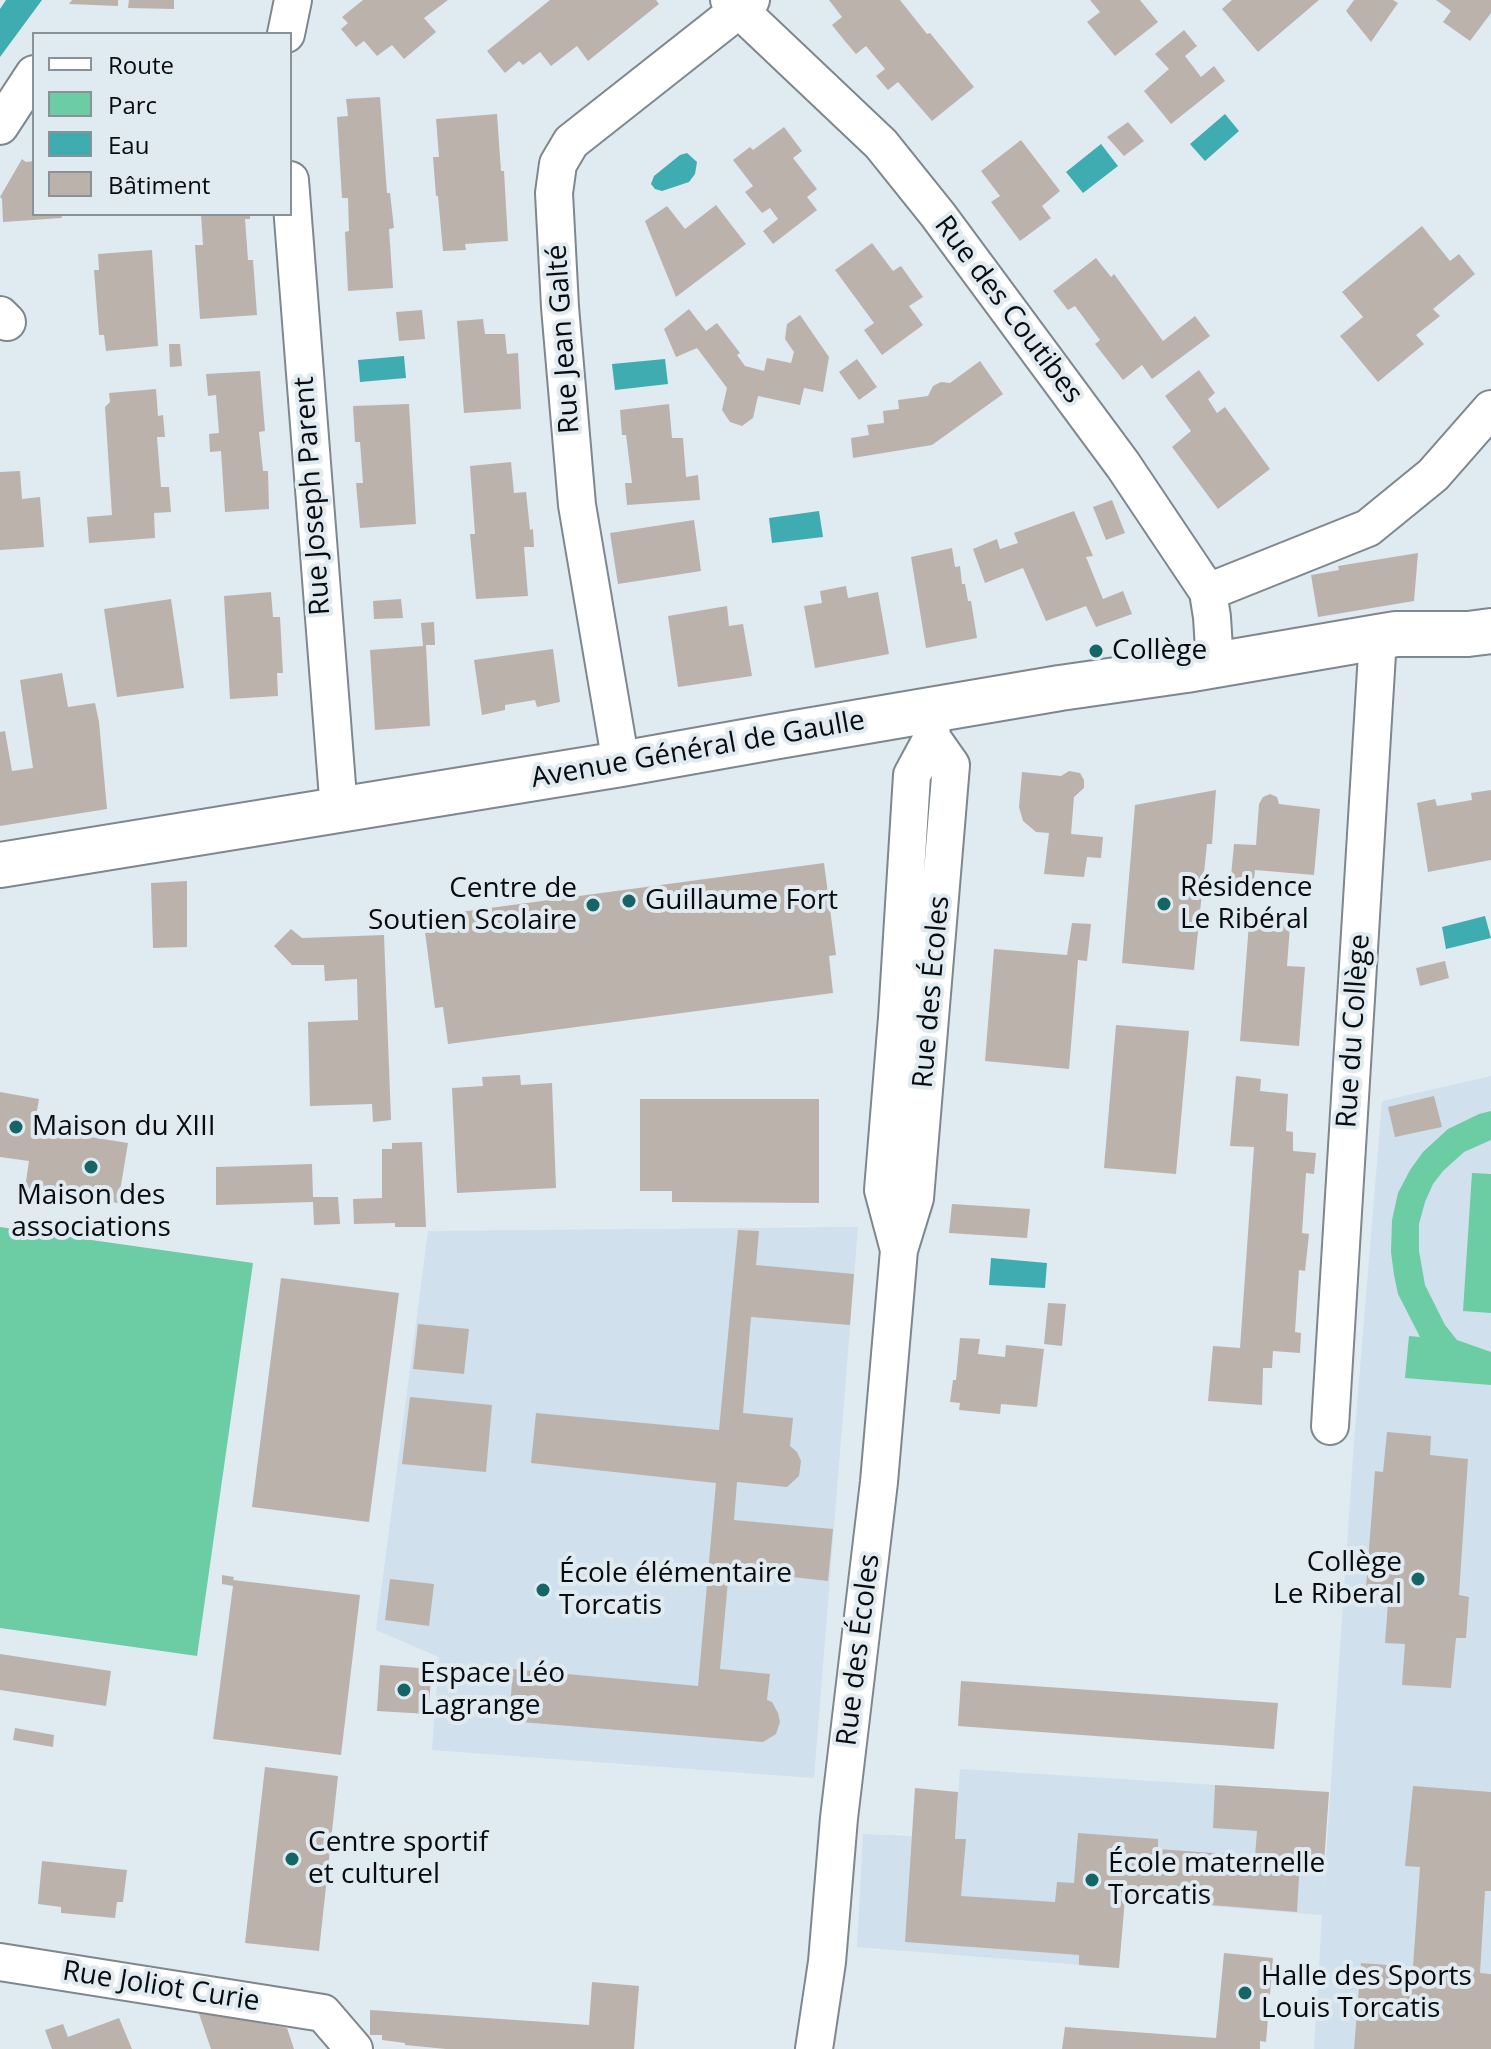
<!DOCTYPE html>
<html>
<head>
<meta charset="utf-8">
<style>
  body { margin:0 }
  #map { position:relative; width:1491px; height:2049px; overflow:hidden; background:#e0eaf1; font-family:"Open Sans",sans-serif }
  canvas { display:block }
  .legend { position:absolute; left:32px; top:32px; width:260px; height:184px; box-sizing:border-box; background:#e0eaf1; border:2px solid #8a9197; margin:0; padding:10px 14px; list-style:none; font-size:24px; color:#090c0f }
  .legend li { display:flex; align-items:center; gap:16px; height:40px }
  .legend b { width:40px; border:2px solid #8a9197 }
</style>
</head>
<body>
<div id="map">
<canvas width="1491" height="2049"></canvas>
<ul class="legend">
<li><b style="height:10px;background:#fff"></b>Route</li>
<li><b style="height:22px;background:#6ccca4"></b>Parc</li>
<li><b style="height:22px;background:#3eacb0"></b>Eau</li>
<li><b style="height:22px;background:#bcb2ac"></b>Bâtiment</li>
</ul>
</div>
<script>
const context = document.querySelector('canvas').getContext('2d');
context.lineJoin = 'round';
function paint(path, color) {
  context.fillStyle = color;
  context.fill(path, 'evenodd');
}
function shape(rows) {
  const path = new Path2D();
  for (const r of rows) {
    path.moveTo(r[0], r[1]);
    for (let i = 2; i < r.length; i += 2) path.lineTo(r[i], r[i + 1]);
  }
  return path;
}
function strokePath(path, color, width, dash) {
  context.strokeStyle = color;
  context.lineWidth = width;
  context.lineCap = dash ? 'butt' : 'round';
  context.setLineDash(dash || []);
  context.stroke(path);
}
function write(font, color, halo, rows, align = 'center') {
  context.font = font + ' "Open Sans",sans-serif';
  context.lineWidth = 8;
  context.setLineDash([]);
  context.textBaseline = 'middle';
  context.strokeStyle = halo;
  context.fillStyle = color;
  for (const [text, x, y, turn = 0] of rows) {
    context.save();
    context.translate(x, y);
    context.rotate((+turn || 0) * Math.PI / 180);
    context.textAlign = isNaN(turn) ? turn : align;
    if (halo) context.strokeText(text, 0, 0);
    context.fillText(text, 0, 0);
    context.restore();
  }
}
paint(shape([
  [1491,1076,1491,2049,1314,2049,1322,1915,1125,1899,1119,1968,857,1947,863,1834,955,1838,960,1769,1329,1792,1324,1862,1324,1886,1354,1442,1382,1101],
  [858,1227,814,1778,432,1750,439,1657,376,1630,428,1231]
]), '#d1e0ed');
paint(shape([
  [1491,1111,1491,1140,1464,1152,1443,1171,1433,1184,1425,1202,1419,1224,1419,1251,1425,1285,1445,1325,1457,1340,1491,1352,1491,1385,1405,1378,1409,1336,1420,1337,1398,1294,1394,1275,1391,1252,1392,1220,1398,1193,1410,1170,1423,1152,1448,1129,1479,1114],
  [1472,1173,1491,1174,1491,1313,1463,1311],
  [0,1227,253,1263,197,1656,0,1628]
]), '#6ccca4');
paint(shape([
  [6,0,42,0,0,57,0,9],
  [1225,114,1239,131,1205,161,1190,144],
  [1101,144,1118,166,1083,193,1066,172],
  [687,153,697,162,695,174,689,182,662,191,655,189,651,184,654,176,680,155],
  [404,356,406,378,360,382,358,360],
  [665,359,668,384,615,390,612,364],
  [819,511,823,537,772,543,769,518],
  [1485,916,1491,938,1446,949,1442,927],
  [991,1258,1047,1263,1045,1288,989,1285]
]), '#3eacb0');
paint(shape([
  [72,0,118,0,118,6,69,4],
  [129,0,174,0,174,9,128,8],
  [363,0,448,0,424,18,436,32,404,59,392,45,377,56,364,41,356,47,341,29,348,23,342,17],
  [550,0,656,0,659,4,588,61,577,46,551,66,540,52,523,65,519,61,505,73,487,51],
  [829,0,900,0,927,34,930,33,974,87,932,121,898,82,888,90,876,76,885,69,866,46,856,54,844,40,832,25,842,17],
  [1090,0,1140,0,1158,22,1115,56,1087,22,1100,12],
  [1232,0,1319,0,1258,52,1222,9],
  [1354,0,1393,0,1398,3,1371,42,1346,11],
  [1436,0,1491,0,1491,13,1470,41,1443,22,1451,11],
  [1184,30,1197,46,1185,56,1201,77,1214,66,1225,81,1171,124,1144,91,1169,69,1155,54],
  [380,97,387,193,390,193,394,228,389,229,393,288,348,291,345,232,349,231,348,198,342,198,337,117,348,116,346,99],
  [497,114,501,171,504,171,508,241,465,244,466,250,443,251,438,196,436,196,433,157,439,157,436,119],
  [1128,122,1144,141,1124,156,1107,137],
  [784,127,802,151,793,158,817,189,807,197,817,210,773,244,763,231,778,219,770,208,762,213,745,192,753,186,733,160,750,147,753,150],
  [1021,140,1060,191,1042,206,1051,218,1020,241,991,202,1000,196,981,171],
  [22,159,26,162,34,161,34,214,61,214,62,218,3,222,2,199,0,197],
  [716,205,746,244,676,297,645,221,667,206,685,229],
  [201,214,250,214,250,219,245,219,248,260,253,260,257,315,200,319,195,245,203,245],
  [1422,226,1450,261,1459,254,1475,274,1433,309,1440,316,1416,335,1424,344,1378,382,1340,336,1363,317,1342,292],
  [872,243,893,271,901,266,923,297,909,306,923,325,882,355,864,330,874,323,835,270],
  [152,250,158,346,106,351,104,335,99,335,94,270,99,270,98,254],
  [1096,258,1111,277,1114,274,1163,341,1195,316,1210,336,1152,379,1142,365,1123,380,1095,344,1100,340,1075,306,1068,310,1053,291],
  [689,309,706,331,717,323,740,353,737,355,745,366,764,371,767,358,791,363,794,352,785,339,787,324,800,315,829,357,823,392,804,388,800,405,758,396,753,418,742,426,730,422,722,410,727,388,697,348,676,357,664,329],
  [422,310,425,339,399,341,396,312],
  [483,319,485,334,505,334,507,354,518,353,521,409,464,413,457,321],
  [169,344,180,344,182,366,170,367],
  [857,359,877,387,859,400,839,372],
  [980,361,1003,394,932,445,853,458,851,438,869,435,867,425,884,423,883,411,899,409,898,400,928,396,933,386,941,382,950,383],
  [1199,370,1215,393,1208,399,1217,413,1225,407,1270,469,1218,509,1172,447,1191,431,1165,396],
  [260,371,265,431,259,432,263,471,268,471,269,509,225,512,221,451,210,452,209,434,219,433,216,395,208,396,206,374],
  [156,389,158,416,163,415,165,437,157,437,161,487,169,487,171,512,154,513,155,538,89,543,87,517,112,515,105,407,110,402,109,393],
  [409,404,416,524,360,528,356,483,363,483,360,442,355,442,353,406],
  [669,404,672,438,683,438,686,477,698,475,700,500,627,505,625,483,632,483,626,435,622,435,620,410],
  [511,462,514,493,526,492,530,530,533,529,534,547,524,547,528,596,476,599,470,534,475,534,470,466],
  [20,471,22,499,40,497,44,547,0,550,0,472],
  [1112,500,1125,533,1106,540,1093,507],
  [1074,511,1093,556,1086,557,1103,599,1123,591,1132,614,1096,627,1086,606,1046,621,1023,568,985,583,973,549,997,539,1000,549,1018,543,1014,533],
  [694,520,701,571,618,584,610,533],
  [952,548,955,567,960,566,962,584,965,584,968,601,971,601,977,638,926,648,911,557],
  [1418,553,1414,601,1318,617,1311,575,1339,570,1338,566],
  [846,586,848,598,878,592,889,654,815,668,804,606,822,603,820,591],
  [271,592,273,617,280,617,283,673,277,673,278,696,230,699,224,596],
  [171,599,184,688,117,697,104,609],
  [401,599,403,618,374,619,373,601],
  [727,606,729,626,743,624,752,676,678,687,668,616],
  [434,622,435,645,426,645,430,726,375,730,370,650,423,646,421,623],
  [553,649,560,702,537,707,535,700,505,705,505,710,482,715,474,660],
  [62,673,68,707,95,703,99,722,107,809,0,826,0,732,5,731,12,771,33,768,20,680],
  [1069,771,1080,773,1084,780,1084,788,1074,797,1071,834,1103,837,1101,858,1087,857,1084,877,1044,874,1049,833,1036,832,1023,821,1019,807,1022,772,1061,776],
  [1216,790,1212,844,1207,844,1194,970,1122,963,1135,805],
  [1491,790,1491,860,1428,872,1417,803,1435,799,1437,806,1472,800,1471,793],
  [1270,794,1277,797,1279,804,1320,809,1314,875,1255,870,1253,889,1230,887,1234,844,1256,845,1259,804,1263,797],
  [824,863,836,955,829,956,833,993,448,1044,443,1007,435,1008,423,917],
  [187,881,187,947,153,948,151,883],
  [1072,923,1091,924,1087,961,1078,960,1069,1069,985,1061,994,949,1067,955],
  [1249,923,1290,926,1287,966,1305,967,1299,1046,1240,1041],
  [291,929,302,938,384,935,391,1120,373,1122,372,1104,310,1106,308,1022,358,1020,357,979,325,981,324,965,292,965,274,946],
  [1445,961,1449,978,1420,986,1416,968],
  [1116,1025,1189,1031,1176,1174,1104,1168],
  [520,1075,521,1085,552,1083,556,1188,457,1193,452,1088,483,1086,482,1077],
  [1236,1076,1261,1079,1260,1091,1288,1094,1286,1131,1293,1132,1293,1151,1316,1153,1314,1174,1306,1173,1302,1233,1309,1234,1305,1271,1299,1270,1295,1332,1301,1333,1300,1353,1273,1351,1272,1368,1263,1368,1262,1405,1208,1401,1213,1346,1240,1348,1254,1147,1230,1146],
  [0,1092,39,1099,34,1128,128,1143,118,1203,25,1188,29,1161,0,1157],
  [1434,1096,1442,1127,1395,1137,1388,1107],
  [640,1099,819,1099,819,1203,672,1202,672,1191,640,1191],
  [422,1142,426,1227,395,1227,395,1223,354,1224,353,1199,382,1198,382,1149,392,1149,392,1143],
  [312,1164,313,1197,338,1197,340,1224,314,1225,313,1202,216,1205,216,1167],
  [952,1204,1030,1209,1027,1238,949,1233],
  [738,1230,759,1231,756,1265,854,1274,850,1325,751,1317,743,1413,793,1418,790,1446,797,1452,801,1461,799,1476,787,1487,737,1482,734,1520,833,1529,828,1581,729,1570,720,1669,770,1674,767,1700,772,1702,778,1713,780,1722,776,1734,763,1742,509,1721,513,1669,698,1686,716,1483,531,1463,536,1413,719,1430],
  [281,1278,399,1293,369,1522,252,1507],
  [1048,1303,1066,1304,1062,1346,1044,1344],
  [418,1324,469,1329,464,1374,413,1369],
  [960,1338,980,1339,978,1354,1005,1357,1006,1345,1044,1349,1037,1407,1001,1404,1000,1414,959,1410,960,1403,950,1402,953,1380,956,1380],
  [410,1397,492,1405,486,1472,402,1464],
  [1387,1432,1431,1436,1430,1455,1468,1459,1459,1595,1469,1597,1466,1638,1456,1638,1451,1688,1402,1685,1405,1644,1385,1643,1388,1603,1365,1601,1375,1471,1383,1472],
  [222,1575,234,1577,233,1580,360,1595,341,1755,213,1739,233,1586,222,1584],
  [390,1579,434,1584,429,1626,385,1620],
  [0,1654,111,1671,106,1706,0,1690],
  [380,1665,432,1669,428,1714,377,1711],
  [961,1681,1278,1703,1274,1749,958,1726],
  [15,1728,54,1735,53,1747,13,1740],
  [265,1767,338,1776,319,1951,245,1943],
  [1215,1785,1329,1792,1324,1862,1300,1860,1297,1912,1125,1898,1119,1968,1079,1965,1079,1955,905,1942,915,1788,958,1792,955,1839,966,1839,961,1896,1055,1902,1057,1882,1074,1883,1078,1833,1158,1839,1158,1849,1255,1856,1257,1831,1213,1828],
  [1413,1786,1491,1792,1491,1891,1485,1891,1480,1973,1491,1974,1491,2049,1354,2049,1361,1963,1413,1967,1420,1867,1405,1866],
  [42,1861,127,1870,123,1902,117,1902,115,1918,61,1913,61,1907,38,1904],
  [1224,1953,1273,1958,1266,2042,1260,2041,1260,2049,1062,2049,1065,2027,1216,2038],
  [592,1982,639,1986,634,2049,446,2049,405,2045,405,2043,382,2040,382,2035,370,2035,370,2010,589,2025],
  [198,2011,287,2028,294,2049,211,2049],
  [119,2018,132,2049,52,2049,45,2030,63,2024,68,2037]
]), '#bcb2ac');
const minor = shape([
  [729,0,881,144,938,215,1123,465,1208,592,1212,617,1215,665],
  [286,34,293,0],
  [0,126,34,74],
  [290,180,339,811],
  [0,315,7,322],
  [1208,592,1368,528,1433,475,1491,409],
  [621,764,577,505,560,307,554,193,558,164,571,142,751,0],
  [899,1250,883,1190,897,1018,912,775,932,738],
  [1330,1426,1378,637],
  [0,1962,323,2013,354,2049],
  [814,2049,827,1962,839,1818,879,1482,899,1250,915,1198,951,765,932,738,930,711]
]);
const secondary = shape([
  [0,865,621,764,778,736,1060,688,1186,670,1378,637,1396,634,1468,634,1491,631]
]);
strokePath(minor, '#7e878d', 40);
strokePath(secondary, '#7e878d', 48);
strokePath(minor, '#fff', 36);
strokePath(secondary, '#fff', 44);
for (const [x, y, r, color] of [
  [1096,651,8,"#156566"],
  [629,901,8,"#156566"],
  [1164,904,8,"#156566"],
  [593,905,8,"#156566"],
  [16,1127,8,"#156566"],
  [91,1167,8,"#156566"],
  [1418,1579,8,"#156566"],
  [543,1590,8,"#156566"],
  [404,1690,8,"#156566"],
  [292,1859,8,"#156566"],
  [1092,1880,8,"#156566"],
  [1245,1993,8,"#156566"]
]) {
  const dot = new Path2D();
  dot.arc(x, y, r, 0, 2 * Math.PI);
  context.fillStyle = color;
  context.fill(dot);
  strokePath(dot, '#e0eaf1', 3);
}
write('28px', '#090c0f', '#e0eaf1', [
  ["Rue des Coutibes",1008,310,53],
  ["Rue Jean Galté",564,339,-94],
  ["Rue Joseph Parent",313,496,-94],
  ["Avenue Général de Gaulle",698,750,-10],
  ["Rue des Écoles",932,992,-85],
  ["Rue du Collège",1354,1031,-86],
  ["Rue des Écoles",859,1650,-83],
  ["Rue Joliot Curie",161,1987,9]
]);
write('28px', '#090c0f', '#e0eaf1', [
  ["Collège",1112,651],
  ["Résidence",1180,888],
  ["Le Ribéral",1180,920],
  ["Centre de",577,889,"right"],
  ["Soutien Scolaire",577,921,"right"],
  ["Guillaume Fort",645,901],
  ["Maison du XIII",32,1127],
  ["Maison des",91,1196,"center"],
  ["associations",91,1228,"center"],
  ["Collège",1402,1563,"right"],
  ["Le Riberal",1402,1595,"right"],
  ["École élémentaire",559,1574],
  ["Torcatis",559,1606],
  ["Espace Léo",420,1674],
  ["Lagrange",420,1706],
  ["Centre sportif",308,1843],
  ["et culturel",308,1875],
  ["École maternelle",1108,1864],
  ["Torcatis",1108,1896],
  ["Halle des Sports",1261,1977],
  ["Louis Torcatis",1261,2009]
], 'left');
</script>
</body>
</html>
